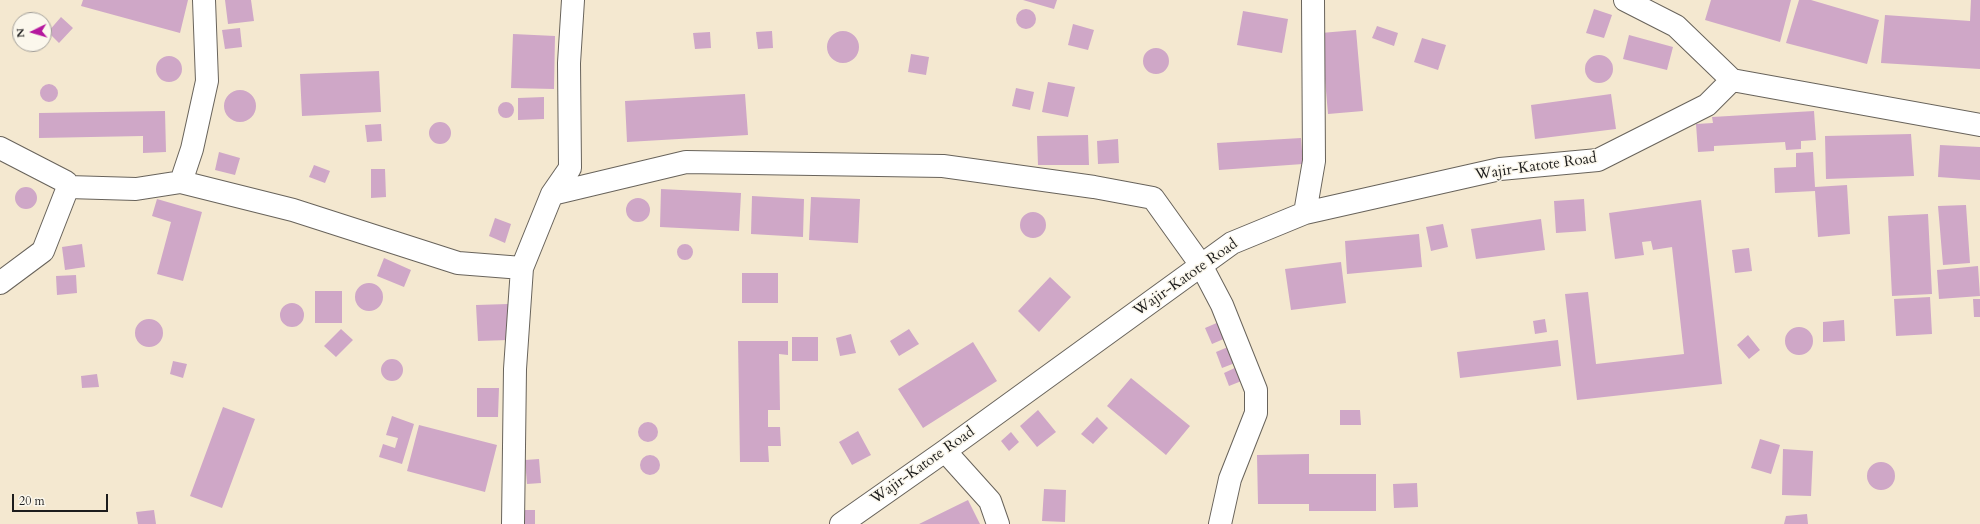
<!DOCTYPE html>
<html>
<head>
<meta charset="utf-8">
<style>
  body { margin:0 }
  #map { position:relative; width:1980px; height:524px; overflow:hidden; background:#f4e8d0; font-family:Cardo,serif }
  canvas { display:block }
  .north { position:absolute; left:12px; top:12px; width:40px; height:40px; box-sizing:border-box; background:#fbf7ec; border:1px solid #a29f99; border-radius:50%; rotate:265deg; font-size:11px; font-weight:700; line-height:16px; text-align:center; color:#1c1c1c }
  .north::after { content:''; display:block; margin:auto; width:14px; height:18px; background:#b5179e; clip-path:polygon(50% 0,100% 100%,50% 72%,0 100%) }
  .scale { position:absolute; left:12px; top:494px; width:96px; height:18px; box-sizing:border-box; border:2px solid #1c1c1c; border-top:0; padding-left:5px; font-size:12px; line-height:14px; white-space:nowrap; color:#1c1c1c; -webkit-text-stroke:3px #fbf7ec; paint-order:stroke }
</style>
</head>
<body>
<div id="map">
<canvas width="1980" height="524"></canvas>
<div class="north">N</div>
<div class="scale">20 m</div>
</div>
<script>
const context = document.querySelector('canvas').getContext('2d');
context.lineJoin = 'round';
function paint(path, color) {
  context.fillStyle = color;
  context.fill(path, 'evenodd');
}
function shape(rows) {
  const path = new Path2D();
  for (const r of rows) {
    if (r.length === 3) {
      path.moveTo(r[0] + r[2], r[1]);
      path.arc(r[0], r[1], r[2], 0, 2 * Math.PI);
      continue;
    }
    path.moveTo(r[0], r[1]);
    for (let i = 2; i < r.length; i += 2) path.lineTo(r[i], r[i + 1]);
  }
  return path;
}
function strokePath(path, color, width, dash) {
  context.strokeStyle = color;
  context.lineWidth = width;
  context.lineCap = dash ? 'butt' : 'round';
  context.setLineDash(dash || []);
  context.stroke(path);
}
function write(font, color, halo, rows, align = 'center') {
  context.font = font + ' Cardo,serif';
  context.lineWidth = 3;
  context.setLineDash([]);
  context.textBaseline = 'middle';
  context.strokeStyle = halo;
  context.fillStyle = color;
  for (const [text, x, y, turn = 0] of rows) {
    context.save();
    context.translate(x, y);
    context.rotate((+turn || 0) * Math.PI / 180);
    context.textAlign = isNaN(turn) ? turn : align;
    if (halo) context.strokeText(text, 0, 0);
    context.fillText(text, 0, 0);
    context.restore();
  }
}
paint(shape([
  [83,0,188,0,180,33,81,6],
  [225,0,251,0,254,21,228,24],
  [1023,0,1057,0,1054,9],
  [1711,0,1791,0,1780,42,1705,20],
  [1799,0,1811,0,1879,20,1867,64,1786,43],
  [1971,0,1980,0,1980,69,1881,63,1885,15,1970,21],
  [1594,9,1612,15,1604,38,1586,33],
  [1026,19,10],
  [1243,11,1288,19,1282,53,1237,45],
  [61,17,73,28,59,43,48,32],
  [1073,24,1094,30,1088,50,1068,45],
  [1377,26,1398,33,1394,46,1372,38],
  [240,28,242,47,225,49,222,30],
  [1356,30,1363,111,1328,114,1321,33],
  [843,47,16],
  [772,31,773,48,758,49,756,32],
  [710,32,711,48,695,49,693,33],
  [513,34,555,36,554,89,511,88],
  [1629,35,1673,47,1667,70,1623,59],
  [1422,38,1446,45,1438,70,1414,62],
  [1156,61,13],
  [911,54,929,57,926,75,908,72],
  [1599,69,14],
  [169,69,13],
  [379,71,381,112,302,116,300,74],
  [1048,82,1075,87,1068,117,1042,112],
  [49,93,9],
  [1016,88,1034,92,1030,110,1012,106],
  [240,106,16],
  [745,94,748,135,627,142,625,101],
  [1611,94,1616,129,1535,139,1531,105],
  [544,97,544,119,518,120,518,98],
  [506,110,8],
  [165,111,166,152,143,153,143,136,39,138,39,113],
  [1814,111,1816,140,1801,141,1801,149,1786,150,1785,142,1714,146,1714,151,1698,152,1696,124,1713,123,1712,117],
  [440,133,11],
  [381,124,382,141,367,142,365,125],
  [1911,134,1914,176,1826,179,1825,136],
  [1088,135,1089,165,1038,165,1037,136],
  [1301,138,1303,164,1219,170,1217,143],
  [1118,139,1119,163,1098,164,1097,141],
  [1940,145,1980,147,1980,180,1938,177],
  [219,152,240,158,235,175,215,170],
  [1813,152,1815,187,1847,185,1850,234,1818,237,1815,191,1775,193,1774,168,1796,167,1796,153],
  [314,165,330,171,325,183,309,177],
  [371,169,385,169,386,197,371,198],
  [26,198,11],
  [661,189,741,193,739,231,660,227],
  [752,196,804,199,803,237,751,234],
  [811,197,860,199,858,243,809,240],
  [638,210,12],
  [157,199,202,212,183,281,157,274,171,222,152,216],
  [1584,199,1586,231,1556,233,1554,201],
  [1701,200,1722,384,1577,400,1565,294,1588,292,1596,364,1684,354,1672,247,1653,250,1651,241,1642,242,1644,255,1615,259,1609,213],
  [1966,205,1970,263,1943,265,1938,206],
  [1033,225,13],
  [1928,214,1932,294,1892,296,1888,216],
  [495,218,511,224,505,243,489,236],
  [1541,219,1545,250,1476,259,1471,229],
  [1443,224,1448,247,1431,251,1426,227],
  [1419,234,1422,267,1347,274,1345,241],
  [82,244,85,267,65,270,62,247],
  [685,252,8],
  [1749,248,1752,271,1735,273,1732,250],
  [384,258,411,270,404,287,377,276],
  [1341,262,1346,303,1291,310,1285,269],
  [1978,266,1980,296,1939,299,1937,270],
  [742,273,778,273,778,303,742,303],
  [76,275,77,293,57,295,56,276],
  [1050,277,1071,297,1039,332,1018,311],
  [369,297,14],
  [315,291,342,291,342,323,315,323],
  [1930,297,1932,334,1896,336,1894,299],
  [1973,299,1980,299,1980,317,1974,317],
  [292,315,12],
  [508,304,509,340,478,341,476,305],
  [1545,319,1547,332,1535,334,1533,321],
  [149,333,14],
  [1844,320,1845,341,1823,342,1823,322],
  [1219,322,1226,338,1212,344,1205,328],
  [1799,341,14],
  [341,329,353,340,336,357,324,346],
  [909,329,919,344,899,356,890,341],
  [851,334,856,353,840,356,836,338],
  [1748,335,1760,350,1749,359,1737,345],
  [792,337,818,337,818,361,792,361],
  [1558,340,1561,366,1460,378,1457,352],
  [738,341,788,341,788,355,779,354,780,410,768,410,768,427,780,427,781,446,768,446,769,462,740,462],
  [973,342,997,381,923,428,898,389],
  [1228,347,1235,363,1222,368,1216,352],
  [392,370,11],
  [173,361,187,364,183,378,170,374],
  [1239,366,1244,380,1229,386,1224,373],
  [97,374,99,387,82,388,81,376],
  [1131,378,1190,426,1166,455,1107,406],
  [477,388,499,388,498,417,477,417],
  [223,407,255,419,222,508,190,496],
  [1038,410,1056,432,1037,447,1020,426],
  [1340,410,1360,410,1361,425,1340,425],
  [392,416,414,424,402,464,379,457,383,444,395,448,398,438,386,435],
  [1097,417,1108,428,1093,444,1081,434],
  [648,432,10],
  [419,425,497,445,485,492,407,471],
  [858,431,871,455,852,465,839,442],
  [1011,432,1019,442,1009,451,1001,441],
  [1760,439,1780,445,1771,474,1751,468],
  [1783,449,1813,451,1811,496,1782,495],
  [1309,454,1309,504,1258,504,1257,455],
  [650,465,10],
  [539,459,541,483,527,484,525,460],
  [1881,476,14],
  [1309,474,1376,474,1376,511,1309,511],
  [1417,483,1418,507,1394,508,1393,484],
  [1044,489,1066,490,1065,522,1042,521],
  [968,500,980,524,919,524],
  [154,510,156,524,138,524,136,512],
  [521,510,535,510,535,524,521,524],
  [1807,514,1808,524,1784,524,1786,516]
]), '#cfa7c7');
const minor = shape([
  [1625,0,1676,26,1732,80,1980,125],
  [0,148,66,182,68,187,136,189,181,182,293,210,458,263,522,268],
  [181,182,192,149,207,81,204,0],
  [552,194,686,162,943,166,1094,187,1153,198,1201,265,1222,305,1256,390,1256,413,1230,479,1220,524],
  [1305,213,1314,161,1313,0],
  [0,283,43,251,68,187],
  [945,451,990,501,998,524],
  [513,524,515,369,522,268,552,194,570,168,569,63,573,0],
  [841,524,945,451,1232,243,1305,213,1500,169,1598,160,1707,105,1732,80]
]);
strokePath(minor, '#68635b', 24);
strokePath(minor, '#fff', 22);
write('15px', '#1c1c1c', '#fbf7ec', [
  ["Wajir-Katote Road",1536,167,-8],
  ["Wajir-Katote Road",1186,278,-35],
  ["Wajir-Katote Road",923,466,-35]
]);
</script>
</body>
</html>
